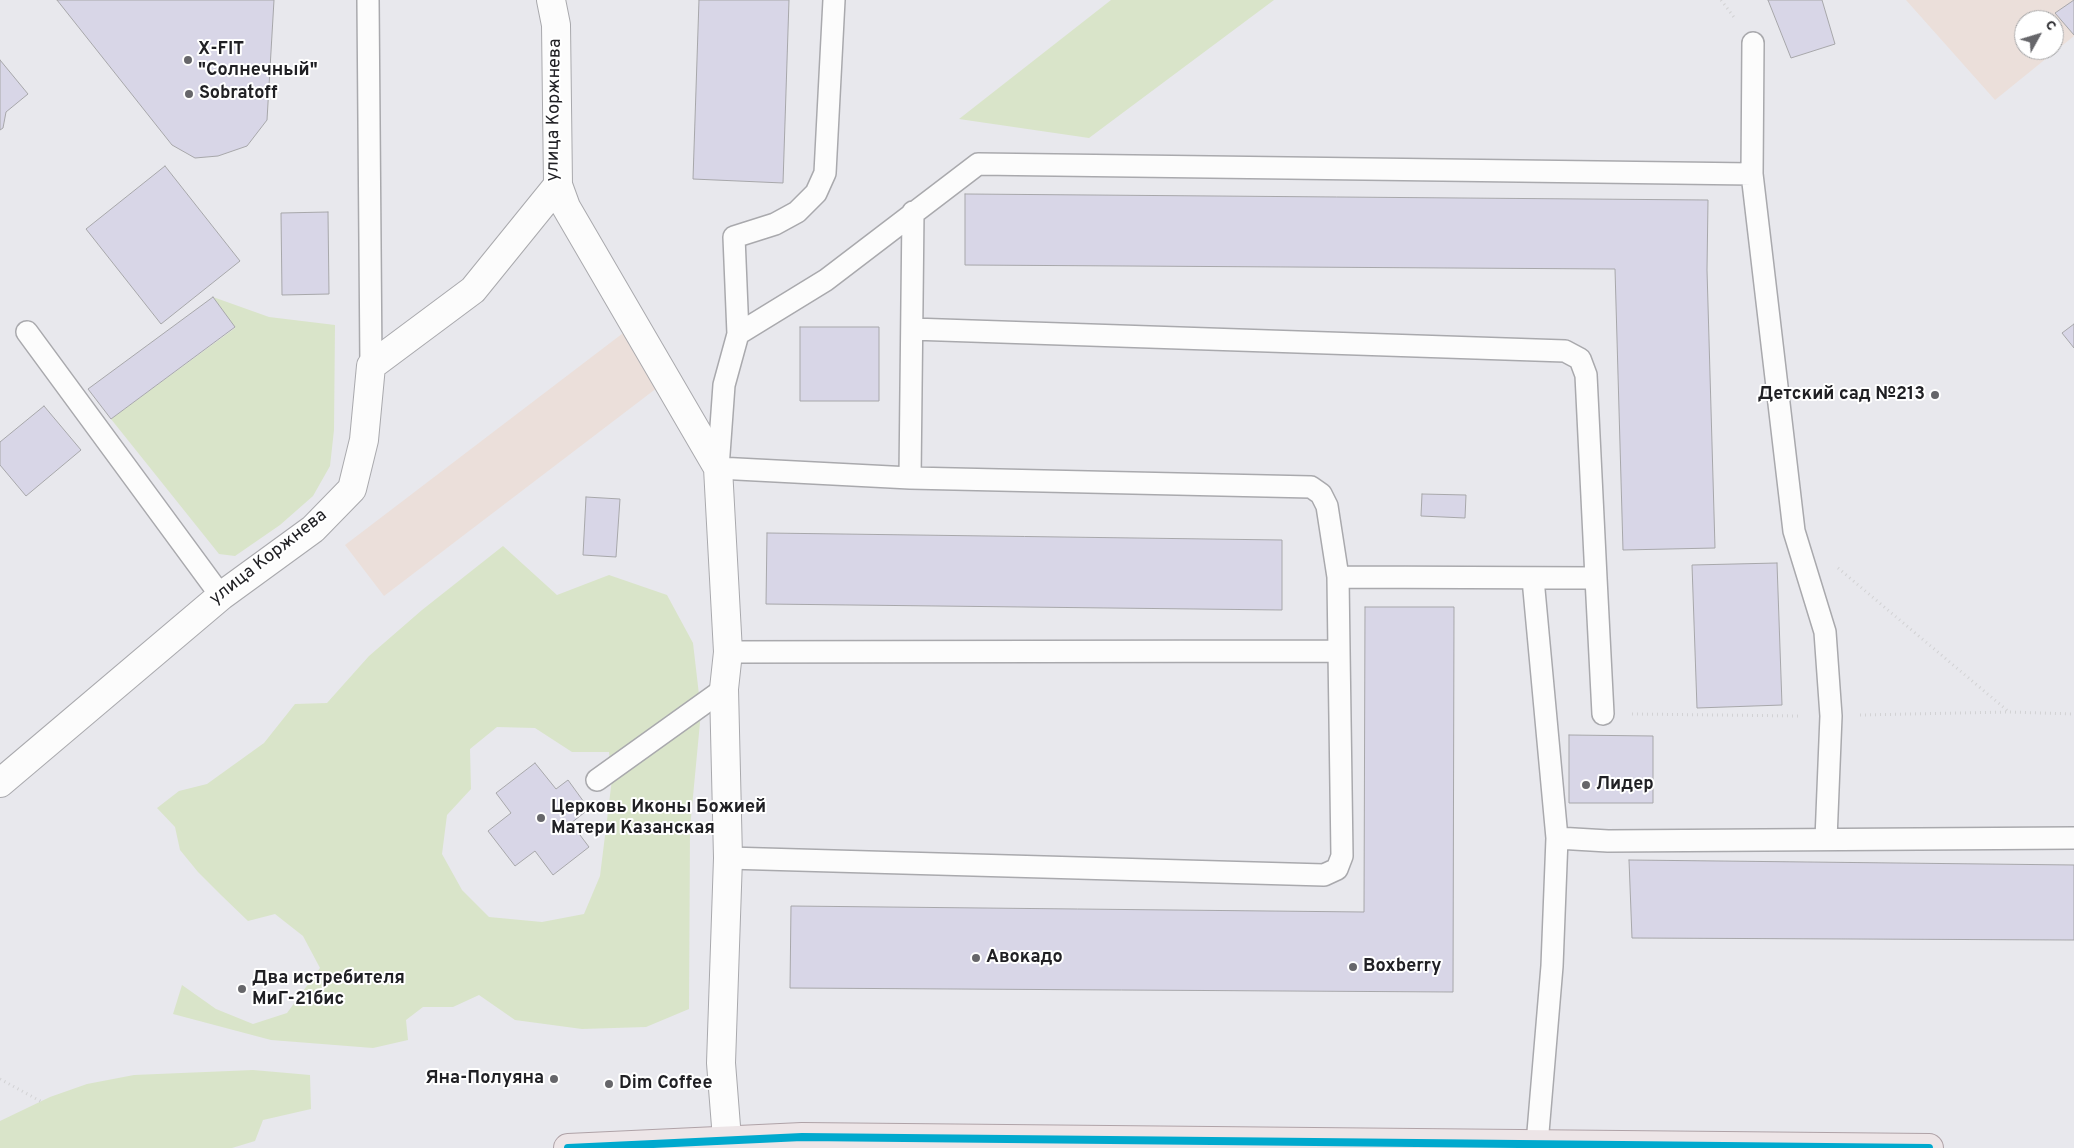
<!DOCTYPE html>
<html>
<head>
<meta charset="utf-8">
<style>
  body { margin:0 }
  #map { position:relative; width:2074px; height:1148px; overflow:hidden; background:#e8e8ed; font-family:Overpass,sans-serif }
  canvas { display:block }
  .north { position:absolute; left:2014px; top:10px; width:50px; height:50px; box-sizing:border-box; background:#fff; border:1px solid #a6a6a7; border-radius:50%; rotate:51deg; font-size:14px; font-weight:700; line-height:20px; text-align:center; color:#202024 }
  .north::after { content:''; display:block; margin:auto; width:18px; height:22px; background:#66666a; clip-path:polygon(50% 0,100% 100%,50% 72%,0 100%) }
</style>
</head>
<body>
<div id="map">
<canvas width="2074" height="1148"></canvas>
<div class="north">С</div>
</div>
<script>
const context = document.querySelector('canvas').getContext('2d');
context.lineJoin = 'round';
function paint(path, color) {
  context.fillStyle = color;
  context.fill(path, 'evenodd');
}
function shape(rows) {
  const path = new Path2D();
  for (const r of rows) {
    path.moveTo(r[0], r[1]);
    for (let i = 2; i < r.length; i += 2) path.lineTo(r[i], r[i + 1]);
  }
  return path;
}
function strokePath(path, color, width, dash) {
  context.strokeStyle = color;
  context.lineWidth = width;
  context.lineCap = dash ? 'butt' : 'round';
  context.setLineDash(dash || []);
  context.stroke(path);
}
function write(font, color, halo, rows, align = 'center') {
  context.font = font + ' Overpass,sans-serif';
  context.lineWidth = 4;
  context.setLineDash([]);
  context.textBaseline = 'middle';
  context.strokeStyle = halo;
  context.fillStyle = color;
  for (const [text, x, y, turn = 0] of rows) {
    context.save();
    context.translate(x, y);
    context.rotate((+turn || 0) * Math.PI / 180);
    context.textAlign = isNaN(turn) ? turn : align;
    if (halo) context.strokeText(text, 0, 0);
    context.fillText(text, 0, 0);
    context.restore();
  }
}
paint(shape([
  [1906,0,2074,0,2074,36,1995,100],
  [2024,20,2054,20,2054,50,2024,50],
  [631,327,670,378,384,596,345,545]
]), '#ebdfda');
paint(shape([
  [1111,0,1274,0,1089,138,959,119],
  [213,297,269,317,335,325,334,430,330,466,313,496,280,525,235,556,219,554,111,419,235,328],
  [503,546,557,595,609,575,667,595,693,643,701,712,690,828,689,1009,646,1027,582,1029,515,1020,479,995,453,1007,423,1007,406,1020,408,1040,373,1048,271,1040,173,1014,182,985,216,1009,253,1024,287,1013,320,968,303,936,275,914,248,921,221,895,198,872,180,850,175,827,157,808,179,791,207,784,264,743,295,704,327,703,369,656,422,610],
  [497,727,535,728,572,752,609,752,612,779,600,876,584,914,542,922,489,917,462,890,442,854,447,815,471,789,470,749],
  [253,1070,310,1075,311,1109,263,1120,255,1141,232,1148,0,1148,0,1121,50,1097,87,1084,134,1075]
]), '#d9e4c9');
const building = shape([
  [57,0,274,0,267,120,247,146,218,156,195,158,172,145,57,0],
  [699,0,789,0,783,183,693,179,699,0],
  [1768,0,1822,0,1835,44,1791,58,1768,0],
  [2074,0,2074,35,2055,13,2074,0],
  [0,60,28,94,6,112,3,128,0,130,0,60],
  [165,166,240,261,161,324,86,229,165,166],
  [965,194,1708,200,1707,270,1715,548,1623,550,1615,269,965,265,965,194],
  [328,212,329,294,282,295,281,213,328,212],
  [213,297,235,327,111,419,88,389,213,297],
  [2074,324,2074,348,2062,333,2074,324],
  [800,327,879,327,879,401,800,401,800,327],
  [44,406,81,450,26,496,0,465,0,442,44,406],
  [1422,494,1466,495,1465,518,1421,516,1422,494],
  [586,497,620,499,616,557,583,555,586,497],
  [767,533,1282,540,1282,610,766,604,767,533],
  [1777,563,1782,705,1697,708,1692,565,1777,563],
  [1365,607,1454,607,1453,992,790,988,791,906,1364,912,1365,607],
  [1569,735,1653,736,1653,803,1569,803,1569,735],
  [535,763,556,789,568,780,589,809,571,823,589,847,553,875,535,851,515,866,488,831,511,813,496,793,535,763],
  [1629,860,2074,865,2074,940,1632,938,1629,860]
]);
paint(building, '#d8d6e7');
strokePath(building, '#a7a7aa', 1);
const lane = shape([
  [368,0,371,366],
  [834,0,825,173,816,193,797,212,775,224,734,237,738,334,724,385,718,468,910,478,913,212],
  [1752,174,1753,43],
  [912,329,1565,351,1580,359,1586,375,1596,578],
  [27,332,221,596],
  [738,334,826,280,978,164,1752,174,1794,531,1825,632,1831,716,1826,839],
  [910,478,1311,487,1321,494,1327,506,1338,577,1339,651],
  [1338,577,1596,578,1603,714],
  [1533,579,1557,838,1552,966,1537,1144],
  [597,780,724,689],
  [1557,838,1608,841,2074,838],
  [728,858,1324,875,1337,869,1342,856,1339,651,728,652]
]);
const street = shape([
  [558,185,566,207,718,468,728,652,724,689,728,858,721,1063,727,1139],
  [0,783,221,596,313,529,352,489,364,440,371,366,473,290,558,185,556,25,551,0]
]);
const primary = shape([
  [568,1148,802,1137,1929,1148]
]);
strokePath(lane, '#a9a9ad', 24);
strokePath(street, '#a9a9ad', 30);
strokePath(primary, '#afa2a7', 30);
strokePath(shape([
  [1721,0,1736,20],
  [1838,568,2009,712],
  [1632,714,1801,716],
  [1860,715,2009,712,2074,714],
  [0,1079,42,1102]
]), '#d2d2d4', 3, [1, 4]);
strokePath(lane, '#fcfcfc', 21);
strokePath(street, '#fcfcfc', 28);
strokePath(primary, '#ede5e7', 28);
strokePath(shape([
  [568,1148,802,1137,1929,1148]
]), '#00a9ce', 8);
for (const [x, y, r, color] of [
  [188,60,5,"#66666a"],
  [189,94,5,"#66666a"],
  [1935,395,5,"#66666a"],
  [1586,785,5,"#66666a"],
  [541,818,5,"#66666a"],
  [976,958,5,"#66666a"],
  [1353,967,5,"#66666a"],
  [242,989,5,"#66666a"],
  [554,1079,5,"#66666a"],
  [609,1084,5,"#66666a"]
]) {
  const dot = new Path2D();
  dot.arc(x, y, r, 0, 2 * Math.PI);
  context.fillStyle = color;
  context.fill(dot);
  strokePath(dot, '#fff', 2);
}
write('bold 18px', '#202024', '#fff', [
  ["X-FIT",198,50],
  ["\"Солнечный\"",198,71],
  ["Sobratoff",199,94],
  ["Детский сад №213",1925,395,"right"],
  ["Лидер",1596,785],
  ["Церковь Иконы Божией",551,808],
  ["Матери Казанская",551,829],
  ["Авокадо",986,958],
  ["Boxberry",1363,967],
  ["Два истребителя",252,979],
  ["МиГ-21бис",252,1000],
  ["Яна-Полуяна",544,1079,"right"],
  ["Dim Coffee",619,1084]
], 'left');
write('18px', '#202024', '#fff', [
  ["улица Коржнева",555,110,-89],
  ["улица Коржнева",269,558,-38]
]);
</script>
</body>
</html>
